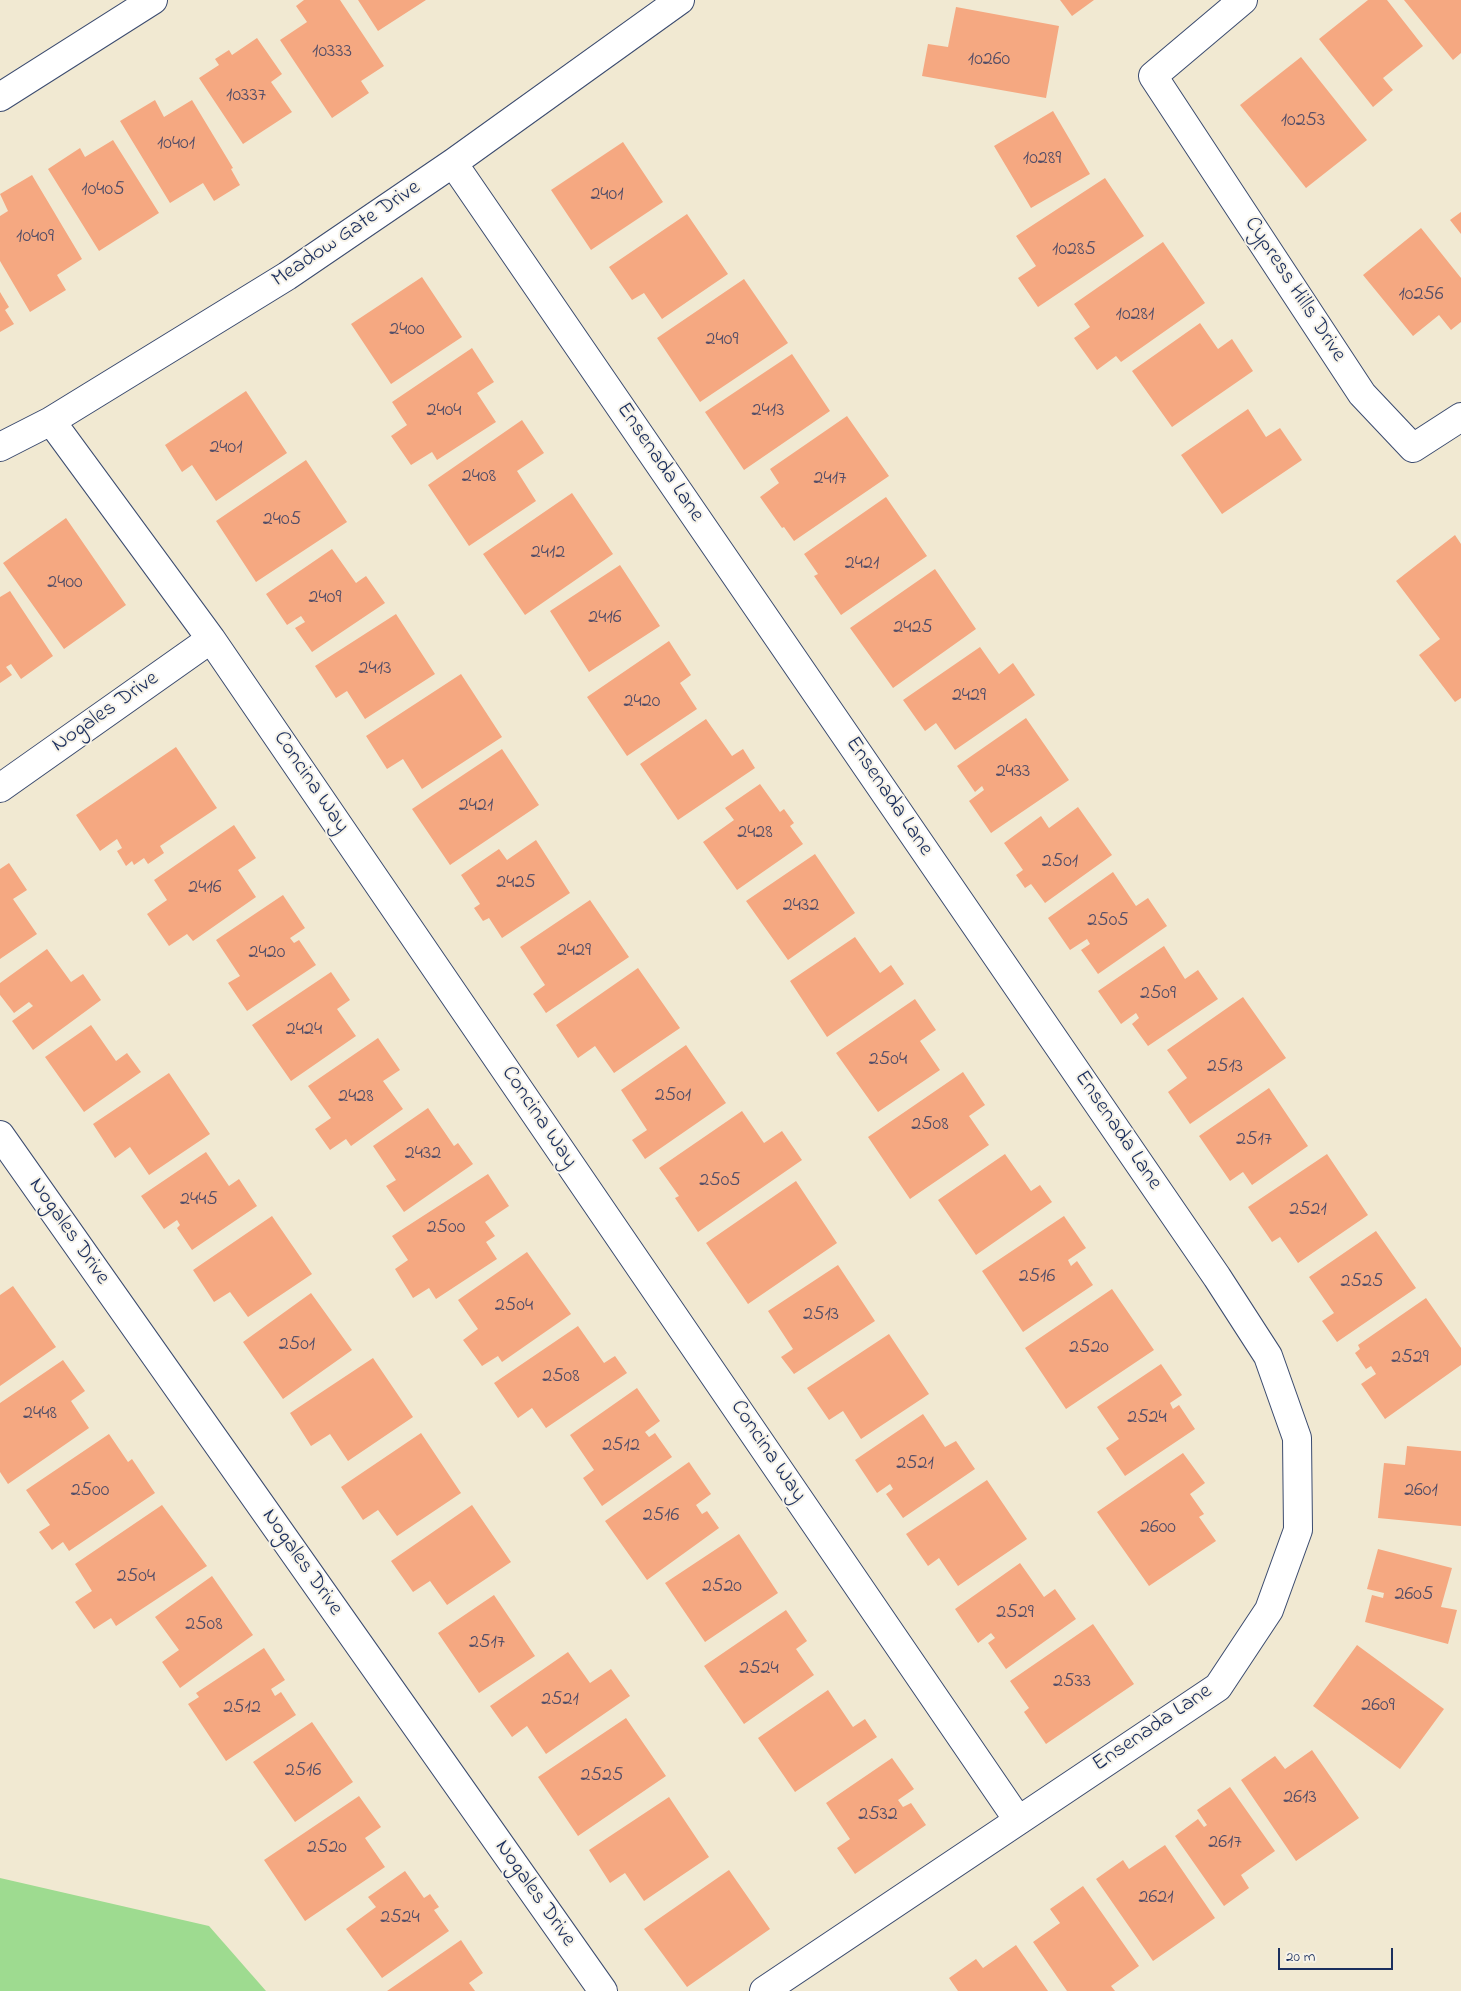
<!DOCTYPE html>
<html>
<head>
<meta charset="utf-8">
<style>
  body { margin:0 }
  #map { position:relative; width:1461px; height:1991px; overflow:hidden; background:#f1e9d2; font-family:"Indie Flower",sans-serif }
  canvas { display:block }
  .scale { position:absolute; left:1278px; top:1948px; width:115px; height:22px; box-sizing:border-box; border:2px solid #1b2f5e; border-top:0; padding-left:6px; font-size:15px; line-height:18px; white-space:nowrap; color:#1b2f5e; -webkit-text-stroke:4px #f7f3e8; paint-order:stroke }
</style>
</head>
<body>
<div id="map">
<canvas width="1461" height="1991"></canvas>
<div class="scale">20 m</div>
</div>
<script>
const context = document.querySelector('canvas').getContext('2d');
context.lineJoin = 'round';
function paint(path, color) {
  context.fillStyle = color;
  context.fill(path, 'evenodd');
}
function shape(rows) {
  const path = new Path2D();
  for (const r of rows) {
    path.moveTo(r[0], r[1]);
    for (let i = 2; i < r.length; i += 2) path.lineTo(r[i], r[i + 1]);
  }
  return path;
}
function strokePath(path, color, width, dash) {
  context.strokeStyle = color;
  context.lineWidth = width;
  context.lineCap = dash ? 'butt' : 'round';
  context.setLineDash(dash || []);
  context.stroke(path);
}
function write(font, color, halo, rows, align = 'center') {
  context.font = font + ' "Indie Flower",sans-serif';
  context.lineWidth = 4;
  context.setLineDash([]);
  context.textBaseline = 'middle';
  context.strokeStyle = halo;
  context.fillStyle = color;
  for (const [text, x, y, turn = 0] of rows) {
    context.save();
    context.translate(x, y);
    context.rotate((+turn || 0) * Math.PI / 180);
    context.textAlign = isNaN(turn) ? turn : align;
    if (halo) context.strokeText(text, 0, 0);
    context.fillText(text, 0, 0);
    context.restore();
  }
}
paint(shape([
  [0,1878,209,1926,266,1991,0,1991]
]), '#9edb90');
paint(shape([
  [304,0,340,0,384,66,361,81,369,93,332,118,280,40,307,22,296,6],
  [358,0,426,0,378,31],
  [1060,0,1094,0,1072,16],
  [1368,0,1387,0,1423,46,1383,78,1393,90,1373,107,1319,39],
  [1404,0,1461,0,1461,53,1453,60],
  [956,7,1059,26,1046,98,922,76,928,44,948,47],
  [257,38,282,74,271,82,292,112,243,144,199,78,219,65,215,59,229,50,232,55],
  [1301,57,1367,140,1306,188,1240,105],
  [155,100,164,117,192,100,233,168,231,169,240,185,214,201,203,183,170,203,120,121],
  [1053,111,1090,174,1031,208,994,146],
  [113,140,159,213,99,251,48,169,80,148,85,157],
  [623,142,663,202,591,250,551,190],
  [32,175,82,259,57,275,66,290,30,312,0,261,0,216,8,211,0,194],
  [1105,178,1144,236,1038,307,1018,278,1036,266,1016,236],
  [1461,212,1461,234,1450,220],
  [687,214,728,274,662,319,644,293,632,300,609,267],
  [1421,228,1461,278,1461,322,1451,330,1439,315,1413,336,1363,275],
  [1163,242,1205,303,1121,362,1116,356,1097,370,1074,338,1090,327,1074,304],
  [422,277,462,337,391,384,351,324],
  [744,279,788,343,700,402,657,338],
  [0,292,9,307,5,310,14,324,0,332],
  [1200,323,1218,349,1232,339,1253,371,1172,427,1132,371],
  [472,348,494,382,477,393,496,422,437,460,432,452,411,465,391,436,407,425,392,402],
  [792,354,830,411,744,470,705,412],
  [246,391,287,453,216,501,192,465,182,472,165,445],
  [1248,409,1266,437,1280,428,1302,460,1222,514,1181,455],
  [847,416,889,476,794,541,784,527,782,528,760,497,779,483,770,469],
  [522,420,544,453,517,471,536,501,469,546,428,485],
  [306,460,347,522,256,582,216,521],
  [572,493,613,554,525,615,483,554],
  [886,497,927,556,841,615,814,576,818,574,804,554],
  [66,518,126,605,64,649,3,563],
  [1455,535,1461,544,1461,698,1455,702,1419,655,1440,639,1396,581],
  [332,549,356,583,366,576,385,603,312,652,295,628,305,622,301,616,287,625,266,594],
  [620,565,660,626,589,672,550,611],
  [935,569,976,629,893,688,850,628],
  [10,591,53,656,21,679,11,664,6,667,12,675,0,683,0,597],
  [396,614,435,674,365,719,347,691,336,698,315,666],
  [669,641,691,675,680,683,697,709,627,756,587,697],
  [980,647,999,674,1013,663,1035,695,955,750,936,723,925,731,903,700],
  [461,674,502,737,422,789,403,759,387,769,366,736],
  [1026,718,1069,780,991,833,969,801,984,790,982,786,975,792,957,766],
  [706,719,732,756,743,749,755,768,678,820,640,764],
  [176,747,217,808,160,846,164,853,148,864,144,858,134,865,132,861,126,866,117,851,122,848,117,839,100,851,76,815],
  [502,749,539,805,450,865,412,809],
  [760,784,780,812,784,809,794,823,790,826,803,844,737,890,703,842,734,820,725,808],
  [1078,807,1112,855,1045,903,1031,884,1025,888,1016,875,1023,870,1004,843,1041,816,1049,828],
  [234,825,256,858,238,870,256,897,193,941,187,934,169,946,147,914,167,900,154,880],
  [536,840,570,893,502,938,489,918,483,921,474,908,480,904,461,875,499,849,507,860],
  [815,854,855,913,788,960,746,901],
  [9,863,27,890,13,899,37,934,0,959,0,869],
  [1113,872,1136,906,1148,898,1167,926,1098,974,1081,950,1090,944,1087,939,1070,950,1048,918],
  [283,895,305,928,290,938,294,943,299,940,316,965,247,1011,228,983,240,976,216,940],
  [590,900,629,957,546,1013,533,994,545,985,520,947],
  [855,937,880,973,891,965,904,984,827,1037,790,981],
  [1164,946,1185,979,1198,970,1218,999,1148,1046,1132,1024,1139,1018,1136,1013,1121,1024,1098,991],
  [47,949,71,982,83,974,101,1000,33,1050,12,1021,33,1006,29,1002,14,1013,0,995,0,983],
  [638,968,680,1028,614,1073,595,1046,578,1058,556,1025],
  [331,972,350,1000,337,1009,356,1036,291,1081,252,1025],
  [1243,997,1286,1058,1190,1124,1168,1092,1187,1078,1167,1050],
  [915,999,936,1030,920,1041,940,1070,878,1112,836,1053],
  [91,1025,116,1061,127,1053,141,1072,84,1112,45,1057],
  [378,1038,400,1070,383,1081,403,1109,351,1146,346,1139,330,1150,315,1129,331,1118,308,1086],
  [686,1045,726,1103,645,1159,632,1140,647,1130,621,1090],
  [963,1072,985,1105,969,1116,989,1145,910,1199,868,1137],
  [169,1073,210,1134,149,1175,130,1147,115,1158,93,1124],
  [1269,1088,1308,1146,1252,1185,1243,1172,1230,1181,1199,1136],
  [428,1108,454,1146,458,1143,473,1164,404,1212,386,1186,396,1180,373,1146],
  [742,1111,764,1143,782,1131,802,1160,698,1232,675,1198,679,1196,659,1168],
  [206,1152,229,1186,239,1179,257,1206,192,1250,177,1228,180,1225,177,1220,164,1229,141,1196],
  [1005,1154,1031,1191,1040,1185,1052,1202,976,1255,938,1200],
  [1327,1154,1368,1215,1298,1263,1280,1237,1272,1242,1248,1207],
  [488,1174,509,1206,485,1222,495,1236,486,1242,497,1259,436,1299,429,1288,413,1298,395,1269,408,1260,392,1236],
  [796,1181,837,1243,748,1304,706,1243],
  [272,1216,312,1274,248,1317,230,1292,214,1302,193,1270],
  [1064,1216,1086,1248,1068,1260,1071,1266,1077,1261,1093,1285,1023,1332,982,1271],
  [1376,1231,1416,1288,1337,1342,1322,1321,1334,1313,1309,1277],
  [527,1252,571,1314,502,1362,498,1356,482,1366,463,1340,478,1329,458,1300],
  [838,1265,875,1321,794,1374,781,1357,793,1349,768,1311],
  [13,1286,56,1347,0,1386,0,1295],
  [1112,1289,1154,1350,1066,1409,1025,1348],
  [311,1293,352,1350,283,1399,243,1342],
  [1426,1298,1461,1348,1461,1365,1385,1419,1361,1384,1376,1374,1371,1366,1366,1369,1355,1353,1360,1349,1358,1345],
  [578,1326,604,1363,615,1356,627,1373,546,1428,532,1408,518,1418,494,1383],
  [889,1334,929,1394,861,1439,843,1411,829,1420,807,1388],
  [373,1358,413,1417,348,1461,330,1434,311,1446,290,1413],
  [63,1360,85,1391,71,1401,89,1428,8,1484,0,1472,0,1403],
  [1161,1364,1182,1395,1170,1403,1173,1409,1179,1405,1195,1429,1125,1476,1106,1448,1119,1439,1097,1407],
  [637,1388,660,1421,645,1432,649,1437,655,1433,672,1457,602,1506,583,1478,594,1470,570,1435],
  [923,1414,945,1447,956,1441,975,1469,903,1518,886,1494,893,1489,890,1484,877,1493,855,1460],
  [421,1433,461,1493,397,1536,378,1510,363,1520,341,1487],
  [109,1434,128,1462,132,1459,155,1493,69,1551,63,1542,52,1550,39,1532,50,1525,26,1490],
  [1407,1446,1461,1451,1461,1526,1378,1518,1384,1463,1405,1465],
  [1183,1453,1205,1483,1190,1494,1204,1514,1199,1517,1216,1541,1149,1586,1097,1512],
  [689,1462,711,1494,696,1505,702,1514,707,1511,719,1528,647,1580,605,1521],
  [987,1480,1027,1539,958,1586,939,1558,928,1566,906,1534],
  [162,1505,207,1566,116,1626,111,1618,94,1629,75,1602,92,1591,75,1564],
  [472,1505,511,1562,447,1605,430,1581,413,1592,391,1561],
  [739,1534,778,1593,705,1642,665,1583],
  [1378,1549,1452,1568,1441,1607,1457,1610,1448,1644,1365,1622,1372,1595,1383,1598,1384,1593,1367,1589],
  [1020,1563,1044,1597,1055,1589,1076,1619,1006,1669,988,1643,995,1638,991,1633,978,1643,955,1609],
  [212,1576,253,1635,180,1688,162,1662,179,1650,155,1617],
  [494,1595,535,1656,479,1693,438,1633],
  [786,1610,807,1641,796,1649,814,1675,744,1724,704,1666],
  [1093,1624,1134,1684,1046,1744,1024,1712,1029,1708,1010,1681],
  [1357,1645,1444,1709,1400,1769,1313,1706],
  [264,1648,285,1680,271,1689,275,1696,281,1692,296,1715,226,1761,188,1704,199,1697,196,1693],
  [568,1652,590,1683,611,1669,630,1696,546,1754,527,1726,512,1737,490,1706],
  [828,1690,853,1727,865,1719,877,1737,795,1792,758,1738],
  [626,1718,666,1776,578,1836,538,1777],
  [312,1722,353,1782,295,1822,253,1762],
  [1312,1750,1359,1818,1296,1861,1241,1780,1275,1756,1285,1769],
  [892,1758,914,1789,898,1800,903,1807,911,1803,926,1825,855,1874,837,1848,850,1839,826,1803],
  [1230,1787,1275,1851,1241,1875,1249,1888,1224,1906,1175,1836,1198,1819,1204,1827,1207,1825,1197,1810],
  [359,1796,381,1827,365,1838,385,1867,305,1921,264,1860],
  [669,1797,709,1857,644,1901,625,1873,610,1883,589,1850],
  [1165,1845,1215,1918,1153,1961,1096,1879,1123,1860,1129,1869],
  [729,1870,770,1929,687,1987,644,1929],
  [405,1871,424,1898,430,1894,439,1907,434,1910,449,1931,382,1978,346,1929,376,1907,368,1897],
  [1083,1886,1139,1966,1111,1986,1115,1991,1067,1991,1033,1942,1060,1923,1050,1909],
  [461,1940,483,1973,469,1983,475,1991,387,1991],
  [1016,1945,1048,1991,958,1991,949,1978,976,1959,983,1968]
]), '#f5a881');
const minor = shape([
  [1243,0,1153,76,1362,394,1413,448,1461,417],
  [0,97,153,0],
  [453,163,1217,1277,1268,1356,1297,1438,1298,1530,1269,1610,1218,1687,764,1991],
  [51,421,211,639,1018,1820],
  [0,447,51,421,287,276,453,163,680,0],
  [0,788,211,639],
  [0,1135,603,1991]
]);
strokePath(minor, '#3b4b6f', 30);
strokePath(minor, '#fff', 28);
write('20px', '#524d67', null, [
  ["10333",332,53],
  ["10260",989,61],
  ["10337",246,97],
  ["10253",1303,122],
  ["10401",176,145],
  ["10289",1042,160],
  ["10405",103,191],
  ["2401",607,196],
  ["10409",35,238],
  ["10285",1074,251],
  ["10256",1421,296],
  ["10281",1135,316],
  ["2400",407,331],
  ["2409",722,341],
  ["2404",444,412],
  ["2413",768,412],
  ["2401",226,449],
  ["2408",479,478],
  ["2417",830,480],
  ["2405",282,521],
  ["2412",548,554],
  ["2421",862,565],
  ["2400",65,584],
  ["2409",325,599],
  ["2416",605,619],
  ["2425",913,629],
  ["2413",375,670],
  ["2429",969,697],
  ["2420",642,703],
  ["2433",1013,773],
  ["2421",476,807],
  ["2428",755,834],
  ["2501",1060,863],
  ["2425",516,884],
  ["2416",205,889],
  ["2432",801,907],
  ["2505",1108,922],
  ["2429",574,952],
  ["2420",267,954],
  ["2509",1158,995],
  ["2424",304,1031],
  ["2504",888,1061],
  ["2513",1225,1068],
  ["2501",673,1097],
  ["2428",356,1098],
  ["2508",930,1126],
  ["2517",1254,1141],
  ["2432",423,1155],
  ["2505",720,1182],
  ["2445",199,1201],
  ["2521",1308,1211],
  ["2500",446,1229],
  ["2516",1037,1278],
  ["2525",1362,1283],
  ["2504",514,1307],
  ["2513",821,1316],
  ["2501",297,1346],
  ["2520",1089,1349],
  ["2529",1410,1359],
  ["2508",561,1378],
  ["2448",40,1415],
  ["2524",1147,1419],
  ["2512",621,1447],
  ["2521",915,1465],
  ["2500",90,1492],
  ["2601",1421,1492],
  ["2516",661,1517],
  ["2600",1158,1529],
  ["2504",136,1578],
  ["2520",722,1588],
  ["2605",1414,1596],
  ["2529",1015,1614],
  ["2508",204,1626],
  ["2517",487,1644],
  ["2524",759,1670],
  ["2533",1072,1683],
  ["2521",560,1701],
  ["2609",1378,1707],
  ["2512",242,1709],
  ["2516",303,1772],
  ["2525",602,1777],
  ["2613",1300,1799],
  ["2532",878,1816],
  ["2617",1225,1844],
  ["2520",327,1849],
  ["2621",1156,1899],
  ["2524",400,1919]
]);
write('22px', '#1b2f5e', '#f7f3e8', [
  ["Meadow Gate Drive",347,235,-34],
  ["Cypress Hills Drive",1294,290,57],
  ["Ensenada Lane",659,463,56],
  ["Nogales Drive",106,713,-35],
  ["Concina Way",310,783,56],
  ["Ensenada Lane",888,797,56],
  ["Concina Way",538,1118,56],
  ["Ensenada Lane",1117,1131,56],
  ["Nogales Drive",68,1232,55],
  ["Concina Way",767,1452,56],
  ["Nogales Drive",301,1563,55],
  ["Ensenada Lane",1153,1729,-34],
  ["Nogales Drive",534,1894,55]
]);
</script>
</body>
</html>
